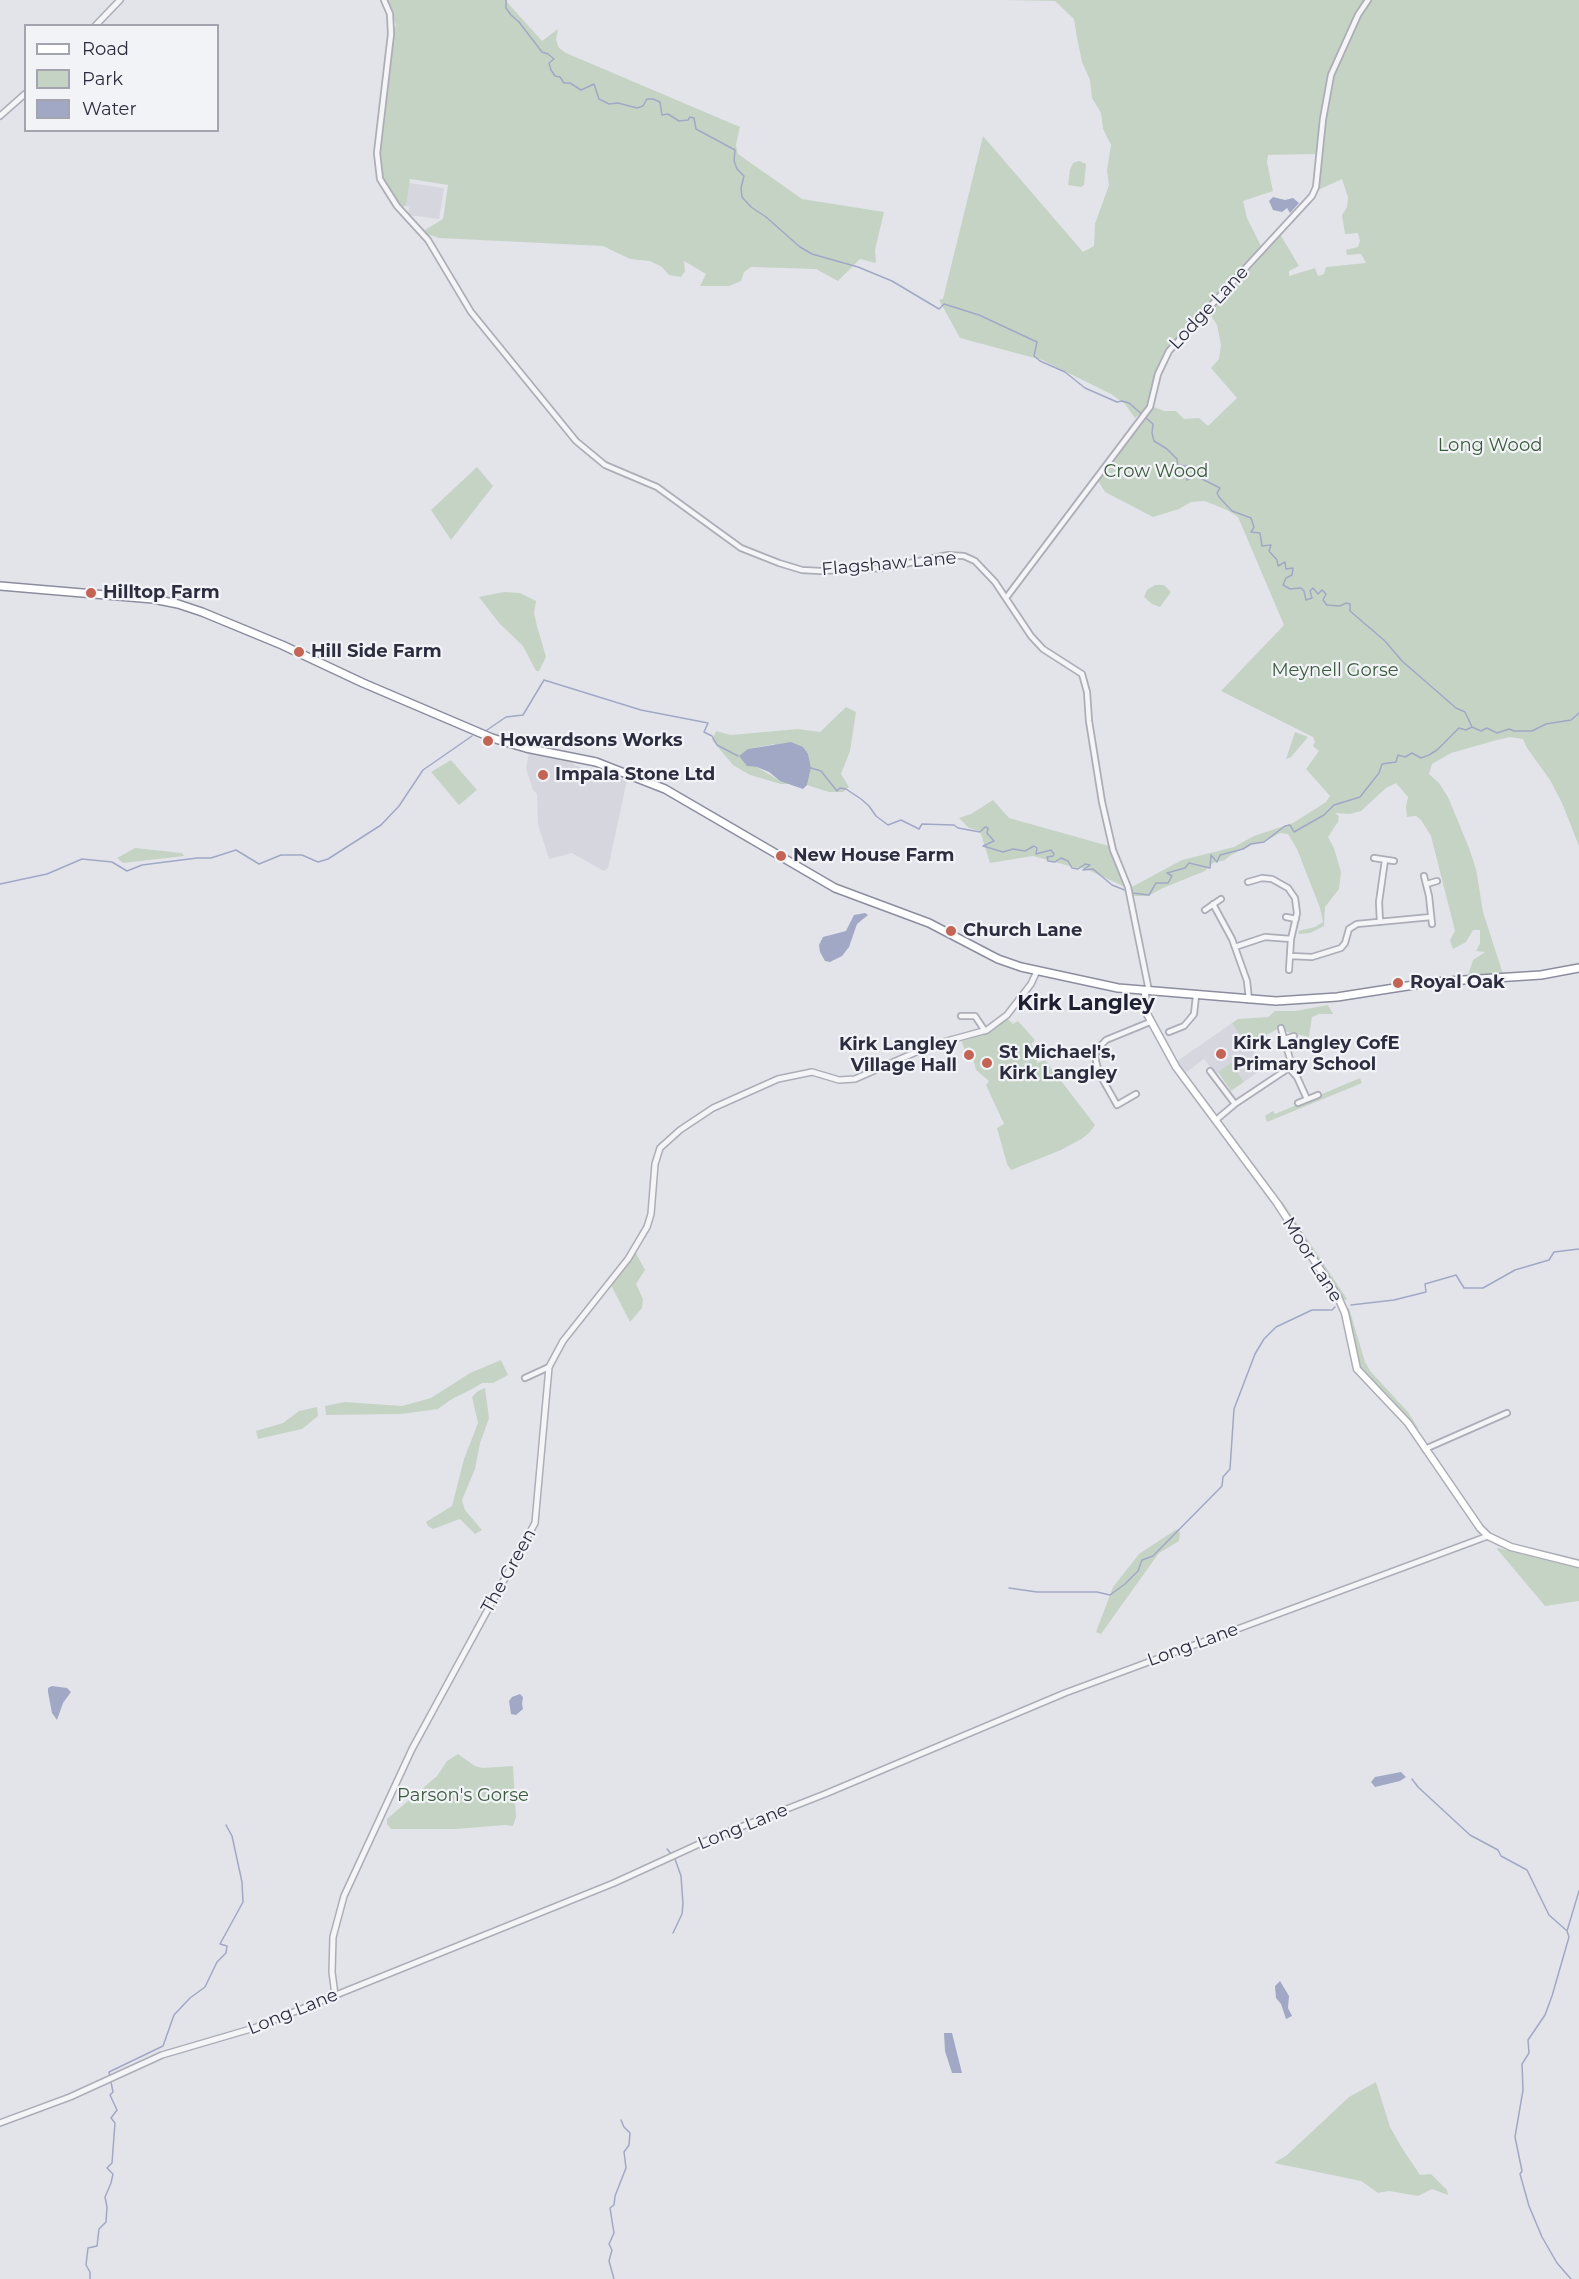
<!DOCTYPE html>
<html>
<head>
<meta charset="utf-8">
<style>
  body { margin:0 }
  #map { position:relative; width:1579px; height:2279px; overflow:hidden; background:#e3e4ea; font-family:Montserrat,sans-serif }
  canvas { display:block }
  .legend { position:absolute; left:24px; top:24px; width:195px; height:108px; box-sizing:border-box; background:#f2f3f7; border:2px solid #a3a4ae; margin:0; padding:8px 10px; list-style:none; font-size:18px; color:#2c2e40 }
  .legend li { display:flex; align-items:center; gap:12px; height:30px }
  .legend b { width:30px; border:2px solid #a3a4ae }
</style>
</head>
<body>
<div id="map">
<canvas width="1579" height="2279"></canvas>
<ul class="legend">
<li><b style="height:8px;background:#fff"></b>Road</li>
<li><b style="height:16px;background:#c5d3c5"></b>Park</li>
<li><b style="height:16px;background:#a1a8c6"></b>Water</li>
</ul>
</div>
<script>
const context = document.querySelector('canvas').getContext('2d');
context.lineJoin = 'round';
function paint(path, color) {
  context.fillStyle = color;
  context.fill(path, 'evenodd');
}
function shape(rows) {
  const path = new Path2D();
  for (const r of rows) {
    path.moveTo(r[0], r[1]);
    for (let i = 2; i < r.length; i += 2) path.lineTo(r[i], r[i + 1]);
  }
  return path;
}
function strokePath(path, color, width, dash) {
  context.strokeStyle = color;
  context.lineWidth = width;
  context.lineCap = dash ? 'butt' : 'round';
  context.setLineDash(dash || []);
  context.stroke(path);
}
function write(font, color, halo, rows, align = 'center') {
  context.font = font + ' Montserrat,sans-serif';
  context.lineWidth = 4.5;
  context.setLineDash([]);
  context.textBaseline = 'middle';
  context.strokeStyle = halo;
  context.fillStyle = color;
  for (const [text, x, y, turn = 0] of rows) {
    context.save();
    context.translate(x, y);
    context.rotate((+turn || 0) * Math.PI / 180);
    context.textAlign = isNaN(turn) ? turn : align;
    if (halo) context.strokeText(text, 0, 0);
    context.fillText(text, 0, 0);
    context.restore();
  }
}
paint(shape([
  [409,183,444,188,439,219,408,215,409,207,406,206],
  [529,753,569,761,576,766,627,780,608,868,604,871,572,853,549,859,538,824,537,794,533,790,526,768],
  [1232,1023,1265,1067,1244,1082,1231,1064,1216,1074,1204,1059,1184,1074,1176,1062]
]), '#d5d6de');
paint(shape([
  [388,0,507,0,507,2,542,41,558,29,556,40,559,48,566,53,740,127,736,145,738,154,802,199,884,212,875,250,876,263,860,259,838,281,816,269,751,267,744,272,741,281,729,286,700,286,706,274,684,261,685,271,681,277,669,275,662,267,650,261,630,259,603,246,439,238,430,235,428,237,423,233,425,230,443,219,448,185,410,179,406,206,399,207,381,176,378,153,393,32,396,25],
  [1005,0,1579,0,1579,846,1562,803,1550,780,1527,748,1523,739,1510,737,1497,740,1451,753,1432,764,1429,774,1439,783,1448,797,1469,848,1476,869,1483,912,1503,974,1468,975,1473,960,1485,952,1476,951,1480,943,1480,930,1473,930,1466,942,1453,949,1450,940,1455,931,1431,836,1421,820,1416,816,1407,817,1406,807,1408,797,1396,783,1386,788,1361,811,1350,814,1335,813,1339,816,1338,822,1328,837,1334,848,1341,872,1339,889,1325,907,1324,926,1310,933,1299,934,1298,931,1315,927,1323,922,1320,908,1297,849,1288,834,1280,833,1264,842,1251,845,1231,855,1225,860,1213,863,1205,871,1163,888,1148,896,1133,896,1130,888,1182,860,1234,847,1254,836,1293,823,1326,802,1330,796,1306,769,1319,751,1313,746,1315,742,1313,737,1221,691,1284,625,1238,517,1229,511,1205,501,1191,502,1179,509,1153,517,1105,492,1097,479,1150,414,1150,409,1154,407,1164,411,1176,411,1184,419,1199,418,1208,426,1237,398,1211,368,1219,359,1221,345,1217,325,1208,311,1280,234,1299,266,1289,271,1289,276,1315,268,1318,276,1324,274,1326,267,1366,263,1361,254,1347,255,1346,250,1358,247,1360,241,1358,233,1345,234,1342,215,1347,207,1348,197,1342,179,1318,190,1320,158,1329,89,1345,38,1328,79,1317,154,1268,155,1267,162,1273,191,1243,201,1247,218,1262,248,1167,352,1149,406,1135,418,1125,404,1111,394,1042,360,960,338,939,300,943,299,983,136,1083,252,1094,246,1095,224,1109,185,1107,170,1111,145,1103,129,1101,113,1092,98,1090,80,1082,62,1077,38,1074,19,1055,1],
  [1079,161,1086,164,1084,185,1081,187,1068,185,1070,170,1073,163],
  [477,467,493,486,451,540,431,510],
  [1155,585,1164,585,1171,592,1160,607,1152,604,1144,597,1147,590],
  [504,592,520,593,536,601,534,613,537,626,546,657,539,671,536,671,523,646,499,623,479,597],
  [846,707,856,712,850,751,841,774,849,787,843,792,829,792,807,785,811,768,774,744,748,749,747,766,757,767,780,781,792,784,781,784,750,775,733,765,712,740,716,731,731,735,798,729,820,732],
  [1295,732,1308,737,1291,757,1286,759],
  [451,760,477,790,459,805,431,772],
  [993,800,1009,818,1109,846,1125,887,1086,869,1073,867,1033,856,990,863,980,831,969,828,959,818,971,814],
  [135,848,182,853,184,856,123,863,117,858],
  [1328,1005,1333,1014,1319,1014,1312,1017,1309,1037,1287,1032,1283,1026,1256,1041,1257,1044,1250,1049,1232,1023,1238,1019,1268,1017,1275,1011,1295,1011],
  [1007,1018,1013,1024,1018,1021,1035,1040,1031,1044,1038,1052,1020,1067,1036,1055,1038,1057,1037,1063,1045,1060,1095,1125,1090,1132,1083,1138,1061,1150,1011,1170,1007,1164,997,1128,1004,1124,986,1085,989,1081,976,1070,970,1047,964,1049,962,1041,990,1032],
  [1231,1063,1244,1082,1231,1091,1218,1072],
  [1360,1078,1362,1083,1267,1122,1265,1116,1273,1111,1275,1114],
  [1282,1201,1347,1299,1341,1301,1280,1203],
  [636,1253,645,1270,636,1284,643,1299,642,1308,630,1322,611,1285],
  [1349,1308,1365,1362,1371,1372,1408,1412,1418,1428,1415,1432,1362,1371,1357,1363,1345,1309],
  [501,1360,508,1375,493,1383,482,1383,474,1388,452,1399,438,1409,401,1414,326,1415,325,1406,345,1402,402,1406,431,1398,470,1373],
  [485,1388,489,1418,487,1424,480,1443,475,1469,462,1500,465,1510,482,1530,475,1534,460,1519,433,1529,428,1526,426,1522,452,1506,464,1459,478,1423,472,1397,478,1391],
  [317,1407,318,1416,302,1429,258,1439,256,1431,283,1423,299,1411],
  [1177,1529,1180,1533,1179,1541,1159,1553,1101,1634,1096,1632,1113,1587,1139,1554],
  [1498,1548,1579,1568,1579,1601,1545,1606,1497,1549],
  [458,1754,475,1766,482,1768,513,1766,516,1817,513,1826,505,1825,456,1829,391,1829,387,1824,387,1819,437,1776,447,1761],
  [1376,2082,1390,2127,1402,2148,1420,2175,1431,2174,1447,2190,1448,2195,1432,2189,1418,2196,1389,2191,1378,2193,1361,2181,1274,2163,1287,2155,1349,2097]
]), '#c5d3c5');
paint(shape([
  [1273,197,1285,200,1293,198,1299,203,1290,213,1287,208,1282,212,1273,210,1269,201],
  [791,742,803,747,808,754,811,768,807,785,803,789,780,781,769,772,757,767,747,766,739,756,748,749],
  [865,913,868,915,857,924,849,947,842,956,830,962,825,961,820,952,819,945,823,937,846,931,854,915],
  [52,1686,67,1688,71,1692,63,1703,57,1720,52,1713,48,1692,48,1688],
  [520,1694,523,1697,522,1704,523,1709,516,1715,511,1714,509,1701,512,1697],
  [1401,1772,1406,1777,1400,1781,1375,1787,1371,1782,1375,1777],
  [1280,1981,1289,1996,1288,2008,1292,2016,1286,2019,1281,2004,1276,1998,1275,1986],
  [944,2033,952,2033,962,2073,952,2073,945,2051]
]), '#a1a8c6');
strokePath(shape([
  [506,0,506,8,511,15,519,22,542,52,548,54,554,59,549,63,551,70,555,76,560,77,564,83,570,83,581,90,594,84,599,99,609,104,618,103,637,108,643,106,647,99,653,99,660,102,662,115,668,114,679,121,688,120,690,117,694,118,696,129,735,150,734,161,737,169,744,176,741,188,742,197,751,207,766,217,800,247,812,254,858,267,892,281,939,309,944,304,979,315,1037,342,1034,356,1040,361,1065,372,1085,388,1117,402,1122,401,1129,403,1153,424,1152,433,1154,441,1167,449,1177,459,1178,465,1191,467,1186,473,1187,480,1196,476,1220,488,1217,493,1219,497,1232,511,1251,518,1254,527,1251,532,1260,533,1262,546,1271,545,1269,551,1277,560,1278,566,1285,562,1286,569,1293,568,1292,575,1286,578,1283,585,1290,589,1301,588,1304,591,1306,600,1312,598,1310,591,1313,588,1318,594,1322,590,1326,594,1323,600,1327,605,1340,606,1346,603,1350,604,1350,611,1385,641,1402,661,1456,708,1465,712,1472,727],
  [487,730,506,717,523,715,544,680,641,710,708,723,704,732,712,736,717,745,738,756],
  [811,768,821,771,837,791,840,788,846,789,861,799,869,806,876,816,888,825,901,820,919,829,922,824,954,825,958,828,980,832,985,827,988,828,987,833,994,841,983,846,1003,852,1013,849,1025,851,1034,846,1037,848,1036,854,1051,850,1054,854,1053,856,1047,857,1048,861,1055,862,1061,858,1068,861,1072,868,1078,869,1085,864,1090,865,1083,870,1093,869,1112,885,1127,891],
  [0,884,47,874,82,859,112,862,127,871,142,865,197,858,211,858,236,850,259,864,281,855,302,855,318,862,328,859,381,825,399,806,423,770,472,736],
  [1132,893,1149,895,1156,883,1168,883,1172,876,1167,873,1185,868,1189,863,1210,868,1211,855,1217,862,1220,855,1243,849,1251,844,1264,842,1285,826,1290,825,1294,832,1324,815,1334,805,1360,797,1379,773,1382,764,1396,762,1398,755,1405,757,1412,753,1421,758,1429,755,1437,750,1459,728,1466,730,1472,727,1481,731,1487,728,1497,733,1509,729,1514,731,1532,731,1546,724,1571,720,1579,713],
  [1351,1305,1394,1300,1426,1292,1425,1284,1456,1275,1464,1288,1483,1288,1515,1270,1549,1260,1554,1252,1579,1249],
  [1009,1588,1037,1592,1097,1592,1110,1595,1125,1584,1138,1571,1142,1560,1153,1556,1222,1486,1223,1477,1230,1469,1234,1409,1255,1354,1264,1339,1276,1327,1312,1310,1332,1310,1335,1307],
  [1412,1779,1418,1787,1470,1835,1498,1850,1501,1856,1527,1870,1549,1915,1566,1930],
  [667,1849,672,1855],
  [673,1933,682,1914,683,1904,681,1876,675,1859],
  [90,2279,90,2272,86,2265,88,2248,97,2246,99,2229,106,2222,107,2207,105,2197,111,2183,113,2174,107,2168,112,2163,115,2123,111,2118,117,2110,110,2095,113,2092,109,2072,163,2046,174,2015,190,1998,205,1987,217,1962,226,1953,227,1946,220,1944,243,1902,242,1882,232,1836,226,1825],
  [614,2279,609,2261,612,2250,609,2244,614,2233,610,2208,614,2205,615,2196,626,2168,624,2152,629,2145,630,2133,624,2127,621,2120],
  [1571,2279,1557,2263,1542,2237,1529,2206,1520,2174,1522,2171,1515,2137,1523,2090,1522,2064,1529,2053,1528,2040,1545,2015,1552,1996,1569,1937,1567,1931,1579,1891]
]), '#a1a8c6', 1.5);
const minor = shape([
  [384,0,390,14,391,34,377,153,380,179,397,206,428,240,471,312,576,441,605,465,657,487,741,548,779,563,802,570,820,571,885,568,948,555,964,556,975,561,995,582,1031,636,1043,649,1082,674,1087,692,1089,721,1102,802,1113,850,1128,887,1149,991],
  [1006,598,1150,407,1158,374,1169,351,1312,196,1316,187,1323,119,1331,75,1358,15,1368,0],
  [1374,858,1394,861],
  [1424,876,1429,896,1432,924],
  [1248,882,1262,878,1272,879,1288,888,1295,898,1297,913,1291,939,1289,970],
  [1427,884,1437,881],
  [1213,904,1232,939,1247,981,1249,1000],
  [1205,910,1221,899],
  [1286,917,1296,919],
  [1380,922,1379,902,1385,860],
  [1235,947,1265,937,1291,939],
  [1290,956,1312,957,1341,948,1345,943,1349,929,1357,924,1431,917],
  [961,1016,975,1016,985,1031],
  [1169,1032,1184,1026,1190,1019,1194,1014,1196,996],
  [1285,1039,1294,1036],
  [1289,1068,1297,1077,1307,1099],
  [1210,1071,1235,1104,1216,1120],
  [1136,1094,1117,1105,1099,1073,1096,1061,1096,1051,1106,1040,1150,1022],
  [1298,1103,1318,1095],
  [1235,1104,1289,1068,1290,1059,1281,1028],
  [525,1378,549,1367],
  [1425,1449,1507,1413]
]);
const tertiary = shape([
  [95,26,120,0],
  [0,116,26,93],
  [335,1995,332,1972,333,1937,344,1896,412,1749,535,1523,549,1367,563,1341,628,1259,647,1227,651,1214,655,1164,660,1148,680,1130,713,1108,778,1079,812,1072,839,1080,855,1079,932,1045,987,1030,1007,1015,1031,984,1037,971],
  [0,2123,70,2097,162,2055,254,2028,614,1883,710,1839,825,1794,1065,1693,1488,1536]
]);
const secondary = shape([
  [1145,991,1146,1012,1176,1067,1277,1203,1338,1297,1345,1313,1357,1369,1408,1423,1480,1528,1488,1536,1511,1547,1579,1564]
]);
const trunk = shape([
  [0,586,153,599,178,604,202,612,282,645,363,683,492,738,526,748,596,762,665,789,835,888,929,923,998,959,1021,967,1118,988,1276,1001,1337,997,1433,982,1541,975,1579,968]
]);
strokePath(minor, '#acadb7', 8);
strokePath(tertiary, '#acadb7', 8);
strokePath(secondary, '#acadb7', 9);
strokePath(trunk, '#8b8d9f', 10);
strokePath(minor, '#f5f5f8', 4.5);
strokePath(tertiary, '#f5f5f8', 5);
strokePath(secondary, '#fff', 6);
strokePath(trunk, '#fff', 7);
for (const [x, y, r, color] of [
  [91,593,6,"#c36454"],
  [299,652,6,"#c36454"],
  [488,741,6,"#c36454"],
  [543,775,6,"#c36454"],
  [781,856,6,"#c36454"],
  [951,931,6,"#c36454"],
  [1398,983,6,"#c36454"],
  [1221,1054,6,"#c36454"],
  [969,1055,6,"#c36454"],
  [987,1063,6,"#c36454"]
]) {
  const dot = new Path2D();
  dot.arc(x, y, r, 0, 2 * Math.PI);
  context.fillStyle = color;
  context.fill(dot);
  strokePath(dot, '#f2f3f7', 2);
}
write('18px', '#2c2e40', '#f2f3f7', [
  ["Lodge Lane",1209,308,-47],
  ["Flagshaw Lane",889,564,-5],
  ["Moor Lane",1312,1260,58],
  ["The Green",509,1571,-61],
  ["Long Lane",1193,1645,-20],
  ["Long Lane",743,1827,-22],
  ["Long Lane",293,2012,-22]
]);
write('18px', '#3b5b3e', '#f2f3f7', [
  ["Long Wood",1490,446],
  ["Crow Wood",1156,472],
  ["Meynell Gorse",1335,671],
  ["Parson's Gorse",463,1796]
]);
write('bold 18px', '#2c2e40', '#f2f3f7', [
  ["Hilltop Farm",103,593],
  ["Hill Side Farm",311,652],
  ["Howardsons Works",500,741],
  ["Impala Stone Ltd",555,775],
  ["New House Farm",793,856],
  ["Church Lane",963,931],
  ["Royal Oak",1410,983],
  ["Kirk Langley CofE",1233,1044],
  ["Primary School",1233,1065],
  ["Kirk Langley",957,1045,"right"],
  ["Village Hall",957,1066,"right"],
  ["St Michael's,",999,1053],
  ["Kirk Langley",999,1074]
], 'left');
write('bold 21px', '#1e1f31', '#f2f3f7', [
  ["Kirk Langley",1086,1004]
]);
</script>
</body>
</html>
